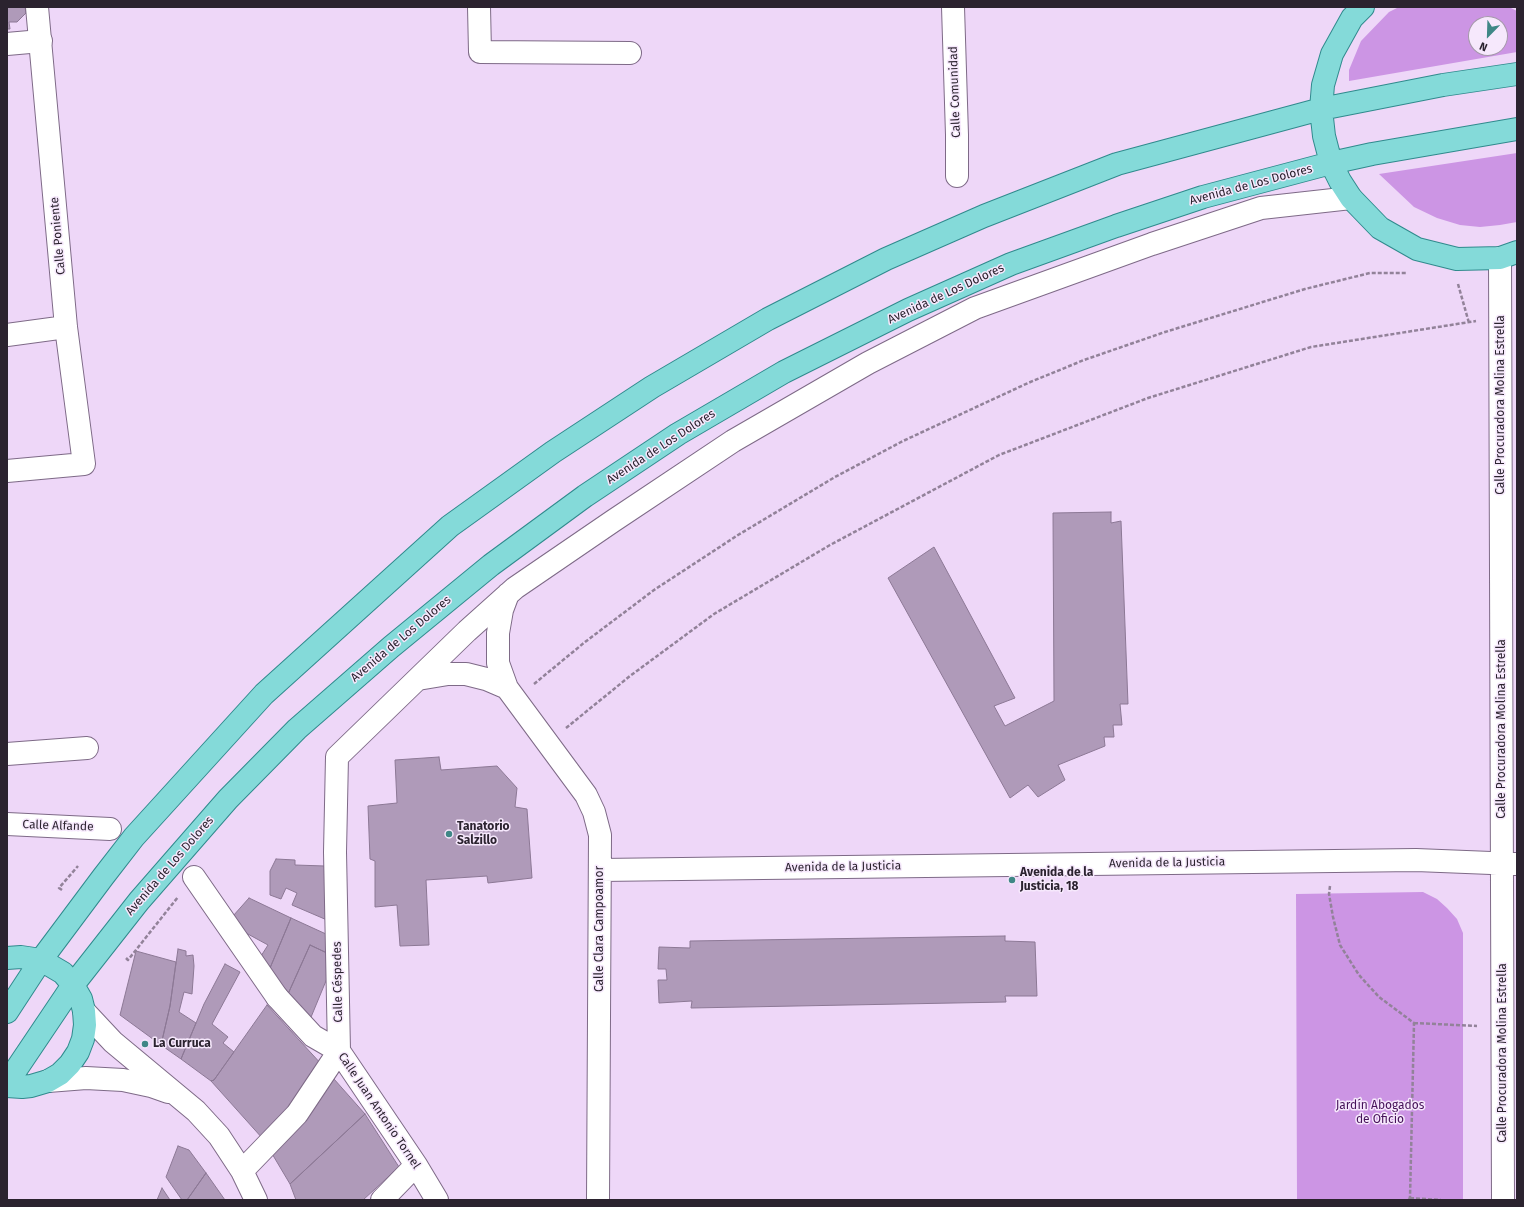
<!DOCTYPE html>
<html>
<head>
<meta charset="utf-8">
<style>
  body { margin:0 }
  #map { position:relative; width:1524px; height:1207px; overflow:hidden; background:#eed7f8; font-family:"Fira Sans",sans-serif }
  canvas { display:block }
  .frame { position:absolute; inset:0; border:8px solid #2b232f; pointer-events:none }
  .north { position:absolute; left:1468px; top:16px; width:40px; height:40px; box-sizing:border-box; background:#f6e8fc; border:1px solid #a599aa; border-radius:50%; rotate:203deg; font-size:11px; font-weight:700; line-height:16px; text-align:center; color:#2b232f }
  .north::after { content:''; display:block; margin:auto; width:14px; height:18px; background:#3f8786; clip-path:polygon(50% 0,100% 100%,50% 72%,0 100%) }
</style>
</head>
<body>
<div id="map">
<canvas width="1524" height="1207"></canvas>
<div class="frame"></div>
<div class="north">N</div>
</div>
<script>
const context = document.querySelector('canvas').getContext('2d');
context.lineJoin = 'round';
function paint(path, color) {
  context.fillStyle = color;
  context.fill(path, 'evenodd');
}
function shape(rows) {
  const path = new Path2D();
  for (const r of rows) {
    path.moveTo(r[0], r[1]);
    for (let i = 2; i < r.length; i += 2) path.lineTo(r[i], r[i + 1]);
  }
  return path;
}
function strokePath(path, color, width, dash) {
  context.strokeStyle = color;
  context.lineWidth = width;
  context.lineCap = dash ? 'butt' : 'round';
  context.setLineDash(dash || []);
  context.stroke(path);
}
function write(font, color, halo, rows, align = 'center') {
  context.font = font + ' "Fira Sans",sans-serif';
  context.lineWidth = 3;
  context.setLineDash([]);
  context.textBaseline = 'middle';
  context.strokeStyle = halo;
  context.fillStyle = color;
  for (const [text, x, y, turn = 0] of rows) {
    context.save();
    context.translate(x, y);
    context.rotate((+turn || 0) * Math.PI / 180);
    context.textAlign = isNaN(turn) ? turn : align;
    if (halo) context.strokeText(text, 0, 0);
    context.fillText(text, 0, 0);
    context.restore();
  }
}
paint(shape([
  [1399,7,1509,7,1517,11,1517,52,1349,81,1349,70,1361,41,1389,12],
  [1476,24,1500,24,1500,48,1476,48],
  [1517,153,1517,222,1500,225,1480,227,1460,225,1437,218,1414,207,1379,174],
  [1423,892,1437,899,1447,908,1457,919,1463,933,1463,1200,1297,1200,1296,894]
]), '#cc95e4');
const building = shape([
  [7,7,25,7,26,13,17,22,9,22,10,29,7,29,7,7],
  [1111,512,1111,523,1121,521,1128,704,1120,704,1122,725,1113,725,1114,737,1104,737,1105,746,1058,765,1065,780,1038,797,1028,785,1010,798,888,578,934,547,1015,698,994,706,1005,726,1054,701,1053,513,1111,512],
  [439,757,441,770,497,766,517,788,515,807,527,809,532,878,488,883,487,876,426,880,429,945,400,946,397,905,375,907,375,861,370,859,368,806,397,803,395,760,439,757],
  [276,859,295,860,295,865,325,866,327,920,292,905,297,893,286,888,281,899,270,895,270,871,276,859],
  [249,898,291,918,270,968,261,956,268,945,246,933,233,916,249,898],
  [291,918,326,934,327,953,310,945,288,994,270,968,291,918],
  [1005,936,1005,941,1035,942,1037,996,1005,996,1006,1002,691,1008,692,1001,659,1003,658,980,667,980,666,969,658,969,659,947,690,948,690,941,1005,936],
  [310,945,327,953,328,976,309,1022,288,994,310,945],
  [178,949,186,951,186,956,193,955,194,966,192,994,184,992,179,1012,196,1023,181,1059,161,1045,170,1006,178,949],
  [136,951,176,962,170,1006,161,1045,120,1015,136,951],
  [225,964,240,972,212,1024,228,1037,223,1043,234,1052,214,1080,211,1081,181,1059,204,1004,225,964],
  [267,1005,323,1066,263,1139,211,1081,214,1080,267,1005],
  [334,1079,365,1114,290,1184,271,1152,306,1118,334,1079],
  [365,1114,399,1167,363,1200,296,1200,290,1184,365,1114],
  [178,1146,189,1150,206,1173,187,1200,182,1200,166,1177,178,1146],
  [206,1173,225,1200,187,1200,206,1173],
  [162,1188,170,1200,157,1200,162,1188]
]);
paint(building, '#af9ab9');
strokePath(building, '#8c7895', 1);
const pedestrian = shape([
  [7,44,41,41],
  [7,824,110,829],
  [194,877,277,997]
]);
const minor = shape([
  [479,7,480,52,630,53],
  [953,7,957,135,957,176],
  [1500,258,1503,1200],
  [7,335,66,327],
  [7,471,84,464,66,327,37,7],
  [508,594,502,610,498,633,498,663,507,688,586,795,594,812,600,835,598,1200],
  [418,679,448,674,466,674,486,679,507,688],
  [7,754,87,748],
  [600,870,1416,860,1516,864],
  [277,997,313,1036,339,1051,416,1165,437,1200],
  [84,1011,113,1042,196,1111,219,1136,242,1171,256,1200],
  [48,1081,86,1078,123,1080,151,1086,168,1092],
  [242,1171,297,1114,339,1051,335,852,337,757,467,631,515,588,613,521,733,441,868,363,975,308,1152,244,1261,208,1351,198],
  [382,1200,416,1165]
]);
const primary = shape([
  [1363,7,1352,18,1332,54,1323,85,1321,109,1324,136,1331,163,1340,181,1351,198,1380,228,1417,249,1457,259,1500,258,1517,252],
  [7,958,21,957,41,960,63,973,73,985,81,999,84,1011,85,1025,83,1039,78,1052,70,1064,60,1074,48,1081,31,1086,22,1087,7,1086],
  [7,1012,41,960,103,877,134,837,264,694,450,526,553,452,652,387,768,319,886,259,984,216,1117,164,1321,109,1443,85,1517,74],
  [7,1083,73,985,139,901,228,799,297,729,391,647,491,565,585,496,678,434,784,372,908,310,1011,264,1116,226,1203,197,1331,163,1372,154,1517,129]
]);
strokePath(pedestrian, '#7e6a87', 24);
strokePath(minor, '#7e6a87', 24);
strokePath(primary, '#308a8d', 24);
strokePath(shape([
  [1458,284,1469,323],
  [534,684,585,642,654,590,738,535,835,477,903,441,1028,383,1084,360,1165,332,1305,289,1370,273,1407,273],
  [566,728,630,676,714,614,830,545,999,455,1148,398,1311,347,1476,321],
  [1330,886,1329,894,1333,917,1340,945,1359,975,1379,997,1414,1023,1410,1198,1407,1200],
  [62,890,59,888,78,866],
  [126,958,128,960,178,897],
  [1414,1023,1477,1026],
  [1410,1198,1441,1200]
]), '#928299', 2.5, [4, 2]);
strokePath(pedestrian, '#fff', 22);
strokePath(minor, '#fff', 22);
strokePath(primary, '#84dad9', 22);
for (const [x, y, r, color] of [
  [449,834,4,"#3f8786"],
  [1012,880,4,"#3f8786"],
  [145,1044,4,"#3f8786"]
]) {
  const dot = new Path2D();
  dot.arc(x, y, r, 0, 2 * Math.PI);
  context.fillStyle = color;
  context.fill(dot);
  strokePath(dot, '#f6e8fc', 1.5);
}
write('12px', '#2b232f', '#f6e8fc', [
  ["Calle Comunidad",955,92,-92],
  ["Avenida de Los Dolores",1251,185,-15],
  ["Calle Poniente",58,236,-95],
  ["Avenida de Los Dolores",946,294,-25],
  ["Calle Procuradora Molina Estrella",1501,405,-90],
  ["Avenida de Los Dolores",661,447,-33],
  ["Avenida de Los Dolores",401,639,-40],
  ["Calle Procuradora Molina Estrella",1502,729,-90],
  ["Calle Alfande",58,826,2],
  ["Avenida de la Justicia",1167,863,-1],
  ["Avenida de Los Dolores",170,866,-49],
  ["Avenida de la Justicia",843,867,-1],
  ["Calle Clara Campoamor",600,929,-90],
  ["Calle Céspedes",338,982,-91],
  ["Calle Procuradora Molina Estrella",1503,1053,-90],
  ["Calle Juan Antonio Tornel",379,1111,56]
]);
write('bold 12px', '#2b232f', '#f6e8fc', [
  ["Tanatorio",457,827],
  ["Salzillo",457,841],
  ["Avenida de la",1020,873],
  ["Justicia, 18",1020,887],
  ["La Curruca",153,1044]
], 'left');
write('12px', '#461259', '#f6e8fc', [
  ["Jardín Abogados",1380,1106],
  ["de Oficio",1380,1120]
]);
</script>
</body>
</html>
